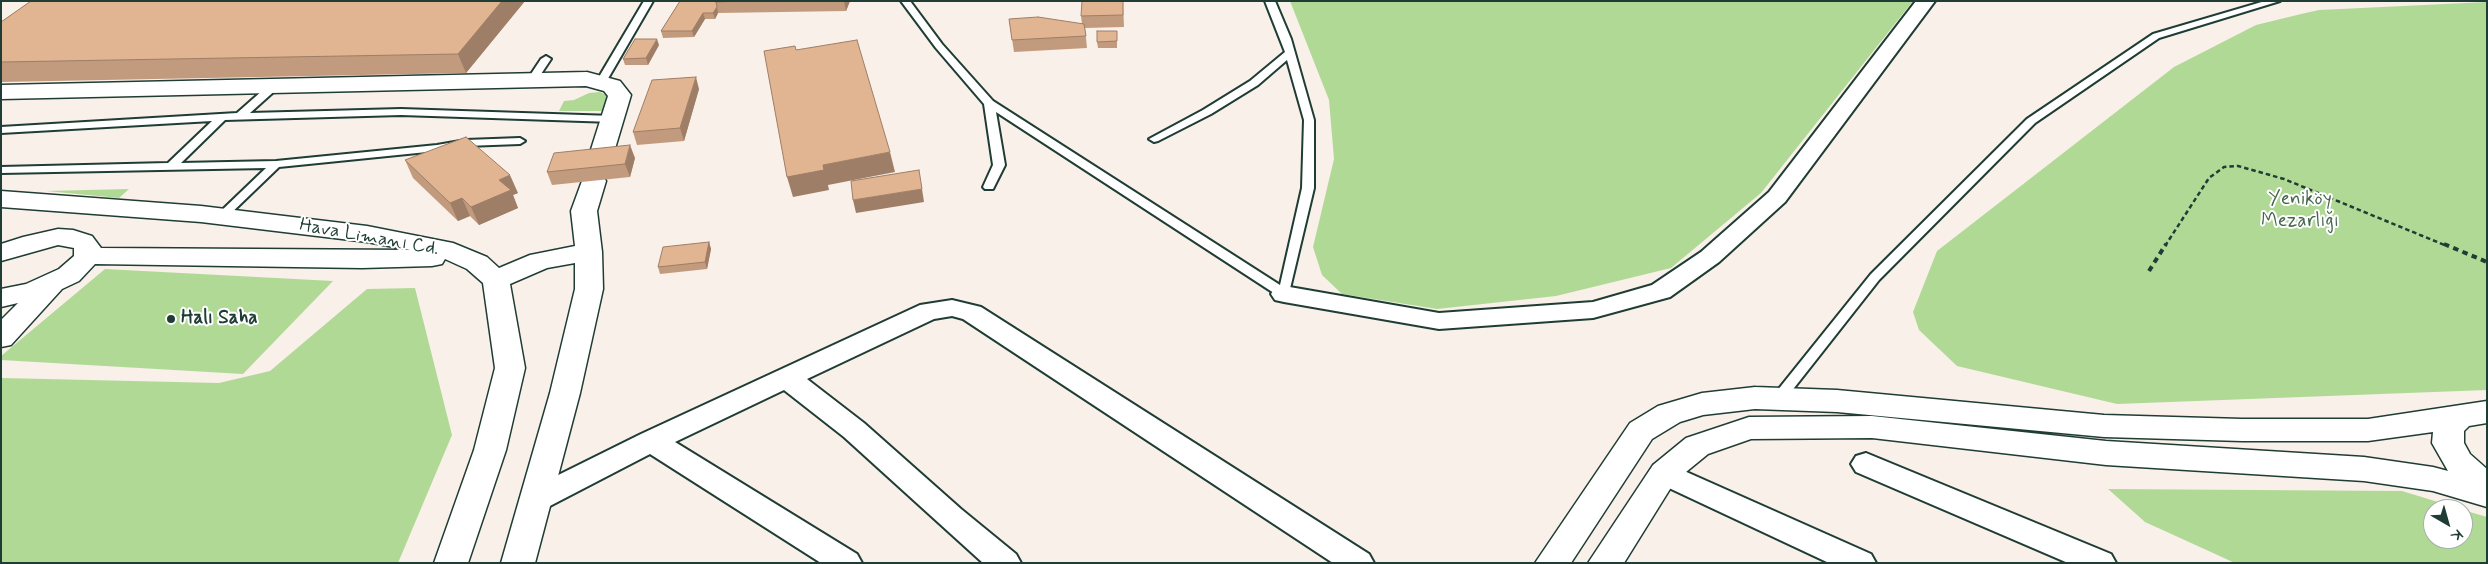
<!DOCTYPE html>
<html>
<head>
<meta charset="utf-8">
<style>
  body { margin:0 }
  #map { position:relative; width:2488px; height:564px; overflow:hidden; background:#f9f0e9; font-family:Mynerve,sans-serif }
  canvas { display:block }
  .frame { position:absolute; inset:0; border:2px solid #1f3d34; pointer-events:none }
  .north { position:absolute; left:2423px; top:499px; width:50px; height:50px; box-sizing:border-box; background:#fff; border:1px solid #a5b1ae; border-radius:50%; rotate:142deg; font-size:14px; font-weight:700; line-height:20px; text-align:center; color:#1f3d34 }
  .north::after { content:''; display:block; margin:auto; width:18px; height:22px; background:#1f3d34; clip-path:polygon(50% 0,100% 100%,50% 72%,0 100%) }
</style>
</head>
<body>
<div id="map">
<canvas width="2488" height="564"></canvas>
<div class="frame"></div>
<div class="north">K</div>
</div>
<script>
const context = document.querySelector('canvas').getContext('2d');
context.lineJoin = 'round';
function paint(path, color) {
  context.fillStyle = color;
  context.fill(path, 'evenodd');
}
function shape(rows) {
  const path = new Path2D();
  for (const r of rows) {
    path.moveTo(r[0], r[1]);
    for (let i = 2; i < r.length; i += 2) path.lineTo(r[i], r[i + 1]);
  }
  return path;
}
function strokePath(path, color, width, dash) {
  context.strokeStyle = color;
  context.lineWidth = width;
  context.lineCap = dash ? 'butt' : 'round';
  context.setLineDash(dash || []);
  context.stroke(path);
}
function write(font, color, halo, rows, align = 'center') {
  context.font = font + ' Mynerve,sans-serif';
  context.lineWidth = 4;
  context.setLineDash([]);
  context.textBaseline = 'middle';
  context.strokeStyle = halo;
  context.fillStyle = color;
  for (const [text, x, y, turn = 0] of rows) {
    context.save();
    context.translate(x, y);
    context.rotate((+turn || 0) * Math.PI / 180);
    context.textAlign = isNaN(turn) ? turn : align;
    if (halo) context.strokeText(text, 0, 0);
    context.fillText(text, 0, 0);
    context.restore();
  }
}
paint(shape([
  [1290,1,1913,1,1761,193,1671,268,1556,296,1437,309,1342,294,1322,275,1313,247,1334,159,1329,100],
  [2487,2,2487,390,2117,404,1957,366,1919,330,1913,312,1937,251,2174,67,2256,25,2301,14,2319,10],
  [600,92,606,95,609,100,605,111,559,111,564,101,574,100,589,93],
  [129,189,119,198,46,191],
  [105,269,333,281,243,374,1,360,1,356],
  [415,288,452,435,398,563,1,563,2,378,219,383,270,371,367,289],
  [2108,489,2402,491,2461,509,2433,509,2433,539,2463,539,2463,510,2487,517,2487,563,2235,563,2145,522]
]), '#b1d996');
const lane = shape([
  [644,1,653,1,606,82,601,85,597,84,596,82,644,1],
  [901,1,910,1,942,44,993,101,1280,285,1302,188,1304,120,1287,60,1258,85,1211,114,1158,141,1154,142,1149,139,1203,110,1250,81,1285,52,1265,1,1275,1,1291,39,1314,120,1314,188,1288,297,1280,297,996,112,1005,165,993,189,985,189,983,187,993,165,984,104,936,48,901,1],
  [2265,1,2280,1,2159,38,2035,123,1879,280,1783,402,1773,402,1771,399,1773,396,1871,274,2027,119,2153,34,2265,1],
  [546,56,551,59,537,80,536,82,528,82,527,80,541,59,546,56],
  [275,82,279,83,279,87,250,113,401,109,613,116,618,119,613,122,401,115,225,120,181,163,276,161,437,145,466,140,520,138,525,141,520,144,466,146,437,151,279,167,226,218,222,220,216,216,218,214,266,168,1,173,1,167,168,163,212,121,1,133,1,127,237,113,271,83,275,82]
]);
const street = shape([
  [1916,1,1935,1,1785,202,1719,262,1670,297,1593,318,1439,329,1284,302,1275,300,1271,294,1275,288,1284,286,1439,313,1593,302,1652,285,1701,252,1769,192,1916,1],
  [952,300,981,307,1369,554,1374,563,1333,563,963,319,952,316,934,319,807,379,864,423,961,509,1016,554,1021,563,983,563,844,437,784,390,675,442,857,554,862,563,821,563,650,454,546,508,535,511,524,508,520,500,524,492,641,434,920,305,952,300],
  [1866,453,2111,554,2116,563,2068,563,1856,472,1851,464,1856,456,1866,453],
  [1664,462,1871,554,1876,563,1829,563,1654,481,1649,473,1654,465,1664,462]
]);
const secondary = shape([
  [587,72,620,81,631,95,611,162,608,167,599,169,590,167,587,162,608,96,604,91,586,86,1,99,1,85,587,72],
  [594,174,603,176,606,181,597,211,602,252,603,289,580,393,535,563,501,563,550,393,575,289,575,263,547,268,510,284,525,368,506,450,468,563,434,563,474,450,495,368,483,283,467,269,445,259,442,264,432,266,362,268,95,264,79,281,62,289,11,345,1,347,1,320,18,303,1,307,1,289,26,284,59,269,74,256,74,248,58,245,1,261,1,244,23,237,58,229,73,230,92,236,101,248,410,250,367,242,201,222,1,207,1,191,201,206,367,226,453,243,487,257,499,268,530,255,575,246,571,211,582,181,585,176,594,174],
  [1755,387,1837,390,2104,415,2242,419,2368,419,2487,401,2487,423,2469,426,2464,431,2464,443,2470,454,2487,469,2487,507,2433,491,2364,481,2106,465,1872,438,1751,439,1708,454,1675,481,1624,563,1588,563,1653,465,1686,438,1749,417,1872,416,2106,441,2364,457,2433,467,2448,471,2432,443,2433,432,2368,441,2242,441,2104,437,1837,412,1755,409,1703,415,1680,422,1652,439,1571,563,1535,563,1630,423,1658,406,1702,393,1755,387]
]);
strokePath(lane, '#1f3d34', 4);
strokePath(street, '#1f3d34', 4);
strokePath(secondary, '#1f3d34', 3);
strokePath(shape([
  [2165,246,2209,178,2224,167,2238,166,2284,179,2447,246]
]), '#1f3d34', 2.5, [4.5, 3]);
strokePath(shape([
  [2444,244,2487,262],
  [2149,271,2166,244]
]), '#1f3d34', 4, [5.5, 4.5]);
paint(lane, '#fff');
paint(street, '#fff');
paint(secondary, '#fff');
paint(shape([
  [31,1,525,1,466,73,1,82,1,22],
  [680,1,850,1,846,11,718,13,715,19,705,19,694,37,663,38,661,31],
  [1123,1,1124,27,1085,28,1087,48,1014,52,1009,19,1082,24,1081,16],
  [1117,37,1117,48,1098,48,1097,42],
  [659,45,648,65,625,65,623,59],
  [699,89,684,141,637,145,633,132],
  [635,158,630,177,552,185,547,172],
  [405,160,518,193,513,195,518,208,479,225,470,216,458,221,413,178],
  [709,242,711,249,707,269,660,274,658,267]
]), '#c29b7e');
paint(shape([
  [502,1,525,1,466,73,458,54],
  [844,1,850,1,846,11],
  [717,7,718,13,715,19,713,13],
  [703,13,705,19,694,37,692,31],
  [657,39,659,45,648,65,646,58],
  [696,77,699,89,684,141,680,128],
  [630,145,635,158,630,177,625,164],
  [890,152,895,172,828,185,829,190,793,197,787,177,823,165],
  [510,175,518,193,513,195,518,208,479,225,471,207,499,180],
  [922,189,924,202,856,213,853,200],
  [462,198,470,216,458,221,450,203],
  [709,242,711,249,707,269,705,262]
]), '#9e7e66');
const building = shape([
  [31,1,502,1,458,54,1,62,1,22,31,1],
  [680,1,716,1,717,7,713,13,703,13,692,31,661,31,680,1],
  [716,1,744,1,715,2,716,1],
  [1082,1,1123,1,1123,15,1081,16,1082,1],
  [1038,17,1084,24,1086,36,1012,40,1009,19,1038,17],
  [1097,31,1117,31,1117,41,1097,42,1097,31],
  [635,39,657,39,646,58,623,59,635,39],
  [857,40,890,152,823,165,824,170,787,177,764,51,795,46,796,50,857,40],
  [696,77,680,128,633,132,652,80,696,77],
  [466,137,510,175,499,180,511,190,471,207,462,198,450,203,405,160,466,137],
  [630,145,625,164,547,172,554,153,630,145],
  [919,170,922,189,853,200,851,181,919,170],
  [709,242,705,262,658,267,663,247,709,242]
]);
paint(building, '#e1b492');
strokePath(building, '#9e7e66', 1);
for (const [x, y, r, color] of [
  [171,319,5,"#1f3d34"]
]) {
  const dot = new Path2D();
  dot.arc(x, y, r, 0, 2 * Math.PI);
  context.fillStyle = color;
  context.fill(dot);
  strokePath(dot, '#fff', 2);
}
write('19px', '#44644c', '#fff', [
  ["Yeniköy",2300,200],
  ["Mezarlığı",2300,222]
]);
write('19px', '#1f3d34', '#fff', [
  ["Hava Limanı Cd.",369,238,10]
]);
write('bold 19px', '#1f3d34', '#fff', [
  ["Halı Saha",181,319]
], 'left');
</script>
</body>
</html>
